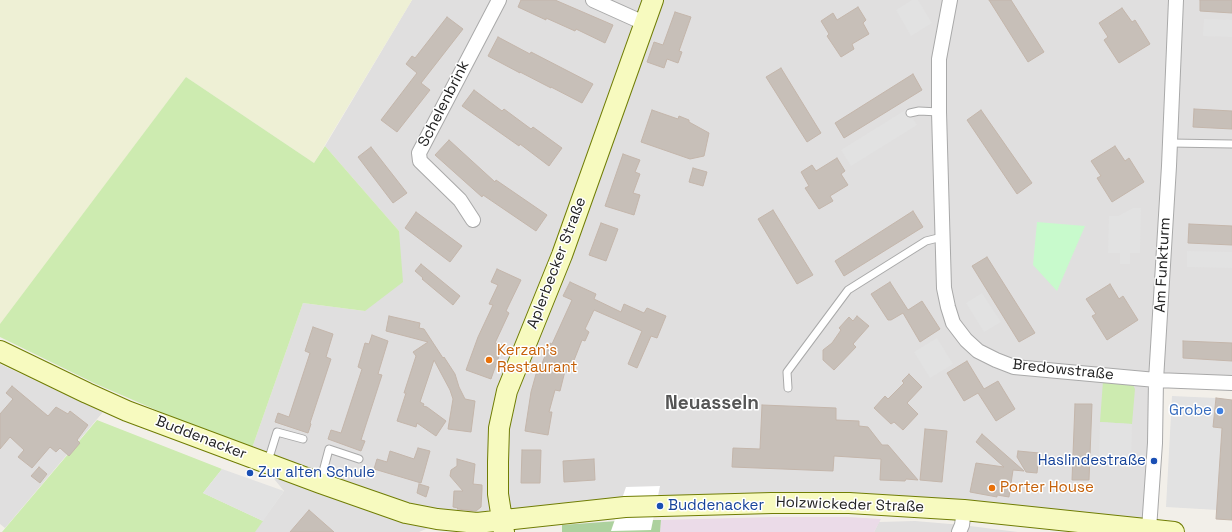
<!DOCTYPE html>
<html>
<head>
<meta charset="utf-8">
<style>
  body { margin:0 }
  canvas { display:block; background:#f2efe9 }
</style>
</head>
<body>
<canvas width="1232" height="532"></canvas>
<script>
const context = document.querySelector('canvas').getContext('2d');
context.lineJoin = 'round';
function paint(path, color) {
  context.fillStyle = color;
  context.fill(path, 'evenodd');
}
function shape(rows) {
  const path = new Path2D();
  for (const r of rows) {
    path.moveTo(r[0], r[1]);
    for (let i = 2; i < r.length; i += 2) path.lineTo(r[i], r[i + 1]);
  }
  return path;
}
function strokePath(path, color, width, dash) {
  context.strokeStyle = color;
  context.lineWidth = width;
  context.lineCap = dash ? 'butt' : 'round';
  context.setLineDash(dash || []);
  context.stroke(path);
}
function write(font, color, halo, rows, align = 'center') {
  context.font = font + ' "Space Grotesk",sans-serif';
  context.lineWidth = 3;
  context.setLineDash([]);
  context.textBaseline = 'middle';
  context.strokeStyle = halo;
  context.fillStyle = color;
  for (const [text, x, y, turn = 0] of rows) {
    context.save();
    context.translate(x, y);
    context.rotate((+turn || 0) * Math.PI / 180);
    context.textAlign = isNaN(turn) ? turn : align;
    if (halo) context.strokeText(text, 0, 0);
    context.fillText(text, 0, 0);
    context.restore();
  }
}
paint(shape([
  [412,0,1232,0,1232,381,1154,377,1145,525,966,509,454,517,419,532,254,532,284,491,251,451,303,303,365,311,399,231,325,146],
  [0,364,103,412,5,528,0,524],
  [915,521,962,525,1018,532,874,532,879,522]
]), '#e0dfdf');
paint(shape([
  [772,517,848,517,881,519,874,532,660,532,661,520]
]), '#ebdbe8');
paint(shape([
  [0,0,412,0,314,163,186,77,0,327]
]), '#eef0d5');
paint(shape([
  [186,77,314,163,325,146,399,231,403,282,365,311,303,303,251,451,96,384,0,337,0,324],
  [1103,381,1132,383,1135,389,1132,424,1100,422],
  [97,420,222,469,203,493,263,521,255,532,2,532]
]), '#cdebb0');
paint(shape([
  [631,520,661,520,660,532,562,532,562,525]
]), '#add19e');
paint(shape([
  [1037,222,1085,226,1057,291,1033,265]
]), '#c8facc');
paint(shape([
  [912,0,918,0,932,23,911,36,896,10],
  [1204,19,1232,20,1232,37,1203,36],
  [907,109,917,125,851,166,841,150],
  [1133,208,1141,208,1140,253,1130,253,1130,264,1120,264,1120,253,1108,253,1109,216,1118,216],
  [1187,251,1232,252,1232,268,1187,267],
  [982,293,1001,322,984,332,966,303],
  [937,338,953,364,930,378,914,352],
  [1172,396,1216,398,1214,427,1222,428,1218,510,1166,507],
  [1100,422,1132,424,1131,464,1103,463,1099,460],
  [222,469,284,491,263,521,203,493]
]), '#e2e2e2');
paint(shape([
  [660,486,651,530,611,531,626,487]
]), '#fff');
const building = shape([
  [521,0,555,0,613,25,605,43,576,29,575,31,546,18,546,20,518,7,521,0],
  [989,0,1011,0,1044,52,1028,62,989,0],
  [1200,0,1232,0,1232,13,1200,11,1200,0],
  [858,7,866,20,863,23,869,34,852,44,854,49,841,57,827,36,829,34,821,21,833,13,837,20,858,7],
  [1122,8,1132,22,1135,20,1150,44,1119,63,1104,40,1108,37,1099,23,1122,8],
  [675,12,691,17,679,51,682,52,678,63,667,59,664,68,647,62,654,42,663,45,675,12],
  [447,17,463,29,421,83,430,90,397,132,381,120,417,73,406,64,412,56,415,58,447,17],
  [498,37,530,54,531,52,593,84,582,103,551,87,551,88,520,72,520,73,488,56,498,37],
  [781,68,821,133,807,142,766,77,781,68],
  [913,74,922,90,844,138,835,123,913,74],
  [474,90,502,111,504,109,531,129,533,127,562,148,549,166,520,144,519,146,462,106,474,90],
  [1194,109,1232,111,1232,129,1193,127,1194,109],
  [652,110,678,119,679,116,689,120,689,122,709,133,704,156,690,159,641,142,652,110],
  [981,110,1032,183,1017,194,967,120,981,110],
  [449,140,495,182,496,180,547,215,536,231,483,195,482,197,435,155,449,140],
  [1115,146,1125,161,1129,158,1144,182,1112,202,1097,178,1101,176,1091,161,1115,146],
  [371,147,407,193,393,203,358,157,371,147],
  [623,154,640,160,635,172,640,174,633,193,640,195,634,215,605,206,623,154],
  [837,158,845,171,841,174,848,185,830,196,833,201,819,209,805,188,809,186,801,172,812,165,816,171,837,158],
  [693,168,707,172,703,186,689,182,693,168],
  [773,210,813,275,797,284,758,219,773,210],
  [913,211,923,227,844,276,835,261,913,211],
  [416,212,462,246,450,262,405,228,416,212],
  [601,223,618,229,606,261,589,255,601,223],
  [1189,224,1232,226,1232,245,1188,243,1189,224],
  [987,257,1035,333,1019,342,972,266,987,257],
  [421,264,460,296,453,305,422,279,423,278,415,271,421,264],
  [497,269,521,280,506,311,509,313,495,343,503,345,491,379,466,370,478,337,493,305,489,304,498,285,491,282,497,269],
  [570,282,596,294,594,299,621,312,624,304,644,313,647,308,666,316,657,338,651,336,637,368,628,364,642,331,594,310,585,329,589,332,585,341,582,340,569,373,565,371,560,391,555,390,549,412,552,412,548,435,525,431,531,392,536,374,538,374,550,343,552,344,572,300,563,296,570,282],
  [890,282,908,310,922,301,940,329,920,342,903,313,891,320,888,320,871,294,890,282],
  [1110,284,1119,299,1123,296,1138,320,1107,340,1092,316,1096,314,1086,299,1110,284],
  [389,316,420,323,419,328,424,329,443,358,444,357,455,374,459,387,465,399,475,401,471,432,448,429,453,399,450,390,434,360,420,402,424,404,423,406,427,407,446,421,436,436,417,423,416,427,397,421,406,393,404,393,416,356,413,352,428,342,386,331,389,316],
  [857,316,869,326,853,344,856,347,834,370,823,360,823,350,832,343,841,330,839,328,849,317,853,321,857,316],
  [313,327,333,334,326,357,331,359,310,423,311,424,308,433,275,422,278,413,289,417,310,353,305,351,313,327],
  [372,335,388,341,378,374,382,375,361,440,365,441,361,451,328,439,331,430,341,433,362,369,358,367,365,343,369,344,372,335],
  [1183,341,1232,343,1232,361,1183,358,1183,341],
  [967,361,984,389,998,381,1015,409,996,421,978,393,964,401,947,373,967,361],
  [909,374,922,387,907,403,918,414,903,430,894,422,891,424,874,408,885,396,888,399,904,383,902,381,909,374],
  [12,386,48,416,56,407,68,414,70,411,88,425,77,440,80,443,69,456,60,448,56,452,50,447,32,468,18,457,24,450,10,437,0,449,0,414,13,399,6,393,12,386],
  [1216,398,1232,400,1232,520,1216,519,1222,428,1213,427,1216,398],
  [1075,404,1092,404,1089,480,1072,480,1075,404],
  [762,405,836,408,836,420,859,421,859,426,868,427,882,445,888,445,918,480,906,479,905,481,880,480,881,459,834,456,833,471,732,467,733,448,760,449,762,405],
  [925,429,947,431,942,482,920,480,925,429],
  [982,434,1024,471,1013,470,1009,497,997,495,997,497,970,492,976,463,1004,467,976,442,982,434],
  [418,448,430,451,421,483,374,469,377,459,387,462,390,451,414,459,418,448],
  [522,450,541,450,540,483,521,483,522,450],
  [1018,451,1039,453,1037,473,1026,472,1017,457,1018,451],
  [457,459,475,464,473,484,482,485,482,489,481,507,476,511,457,509,458,508,453,507,454,491,463,491,450,476,451,470,457,466,457,459],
  [594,459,595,480,564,482,563,461,594,459],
  [39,467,47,474,40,483,31,476,39,467],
  [419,484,429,487,426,497,417,493,419,484],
  [309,510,334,532,290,532,309,510]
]);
paint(building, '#c7bfb8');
strokePath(building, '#c4b6ab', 1);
const lane = shape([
  [910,113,919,111,939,112],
  [1170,143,1232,144],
  [788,388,787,372,848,290,926,241,942,237],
  [268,461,277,432,303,439],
  [320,483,329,449,359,459]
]);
const street = shape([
  [593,0,644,23],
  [950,0,939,59,939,112,944,288,948,307,953,323,966,340,978,351,996,360,1014,367,1156,380,1232,383],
  [473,220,460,200,420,161,419,153,499,0],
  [1149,529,1155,443,1156,380,1169,166,1176,0],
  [959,532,962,525,964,510]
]);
const secondary = shape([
  [0,351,87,393,127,411,320,483,406,513,437,519,477,523,625,507,772,503,849,503,964,510,1174,532],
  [504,532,498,494,498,462,499,428,507,391,562,255,653,0]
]);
strokePath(lane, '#a9a9a9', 9);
strokePath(street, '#a9a9a9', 16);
strokePath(secondary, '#707d05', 22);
strokePath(lane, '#fff', 7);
strokePath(street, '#fff', 14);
strokePath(secondary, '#f7fabf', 20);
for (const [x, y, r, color] of [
  [489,360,4,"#e8710a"],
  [1220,411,4,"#3f7fe0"],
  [1154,461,4,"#1a4fb4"],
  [250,473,4,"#1a4fb4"],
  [992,488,4,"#e8710a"],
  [660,506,4,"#1a4fb4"]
]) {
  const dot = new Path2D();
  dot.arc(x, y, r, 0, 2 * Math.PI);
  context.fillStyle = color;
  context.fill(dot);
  strokePath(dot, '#fff', 1.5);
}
write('15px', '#222', '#fff', [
  ["Schelenbrink",444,104,-63],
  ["Aplerbecker Straße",557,263,-69],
  ["Am Funkturm",1163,265,-87],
  ["Bredowstraße",1063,370,6],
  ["Buddenacker",201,438,21],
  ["Holzwickeder Straße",850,505,2]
]);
write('15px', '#c56008', '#fff', [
  ["Kerzan's",497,351],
  ["Restaurant",497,368],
  ["Porter House",1000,488]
], 'left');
write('15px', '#366cbe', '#fff', [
  ["Grobe",1212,411]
], 'right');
write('15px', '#164399', '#fff', [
  ["Haslindestraße",1146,461,"right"],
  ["Zur alten Schule",258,473],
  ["Buddenacker",668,506]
], 'left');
write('bold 19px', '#555', '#fff', [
  ["Neuasseln",712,404]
]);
</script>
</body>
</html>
